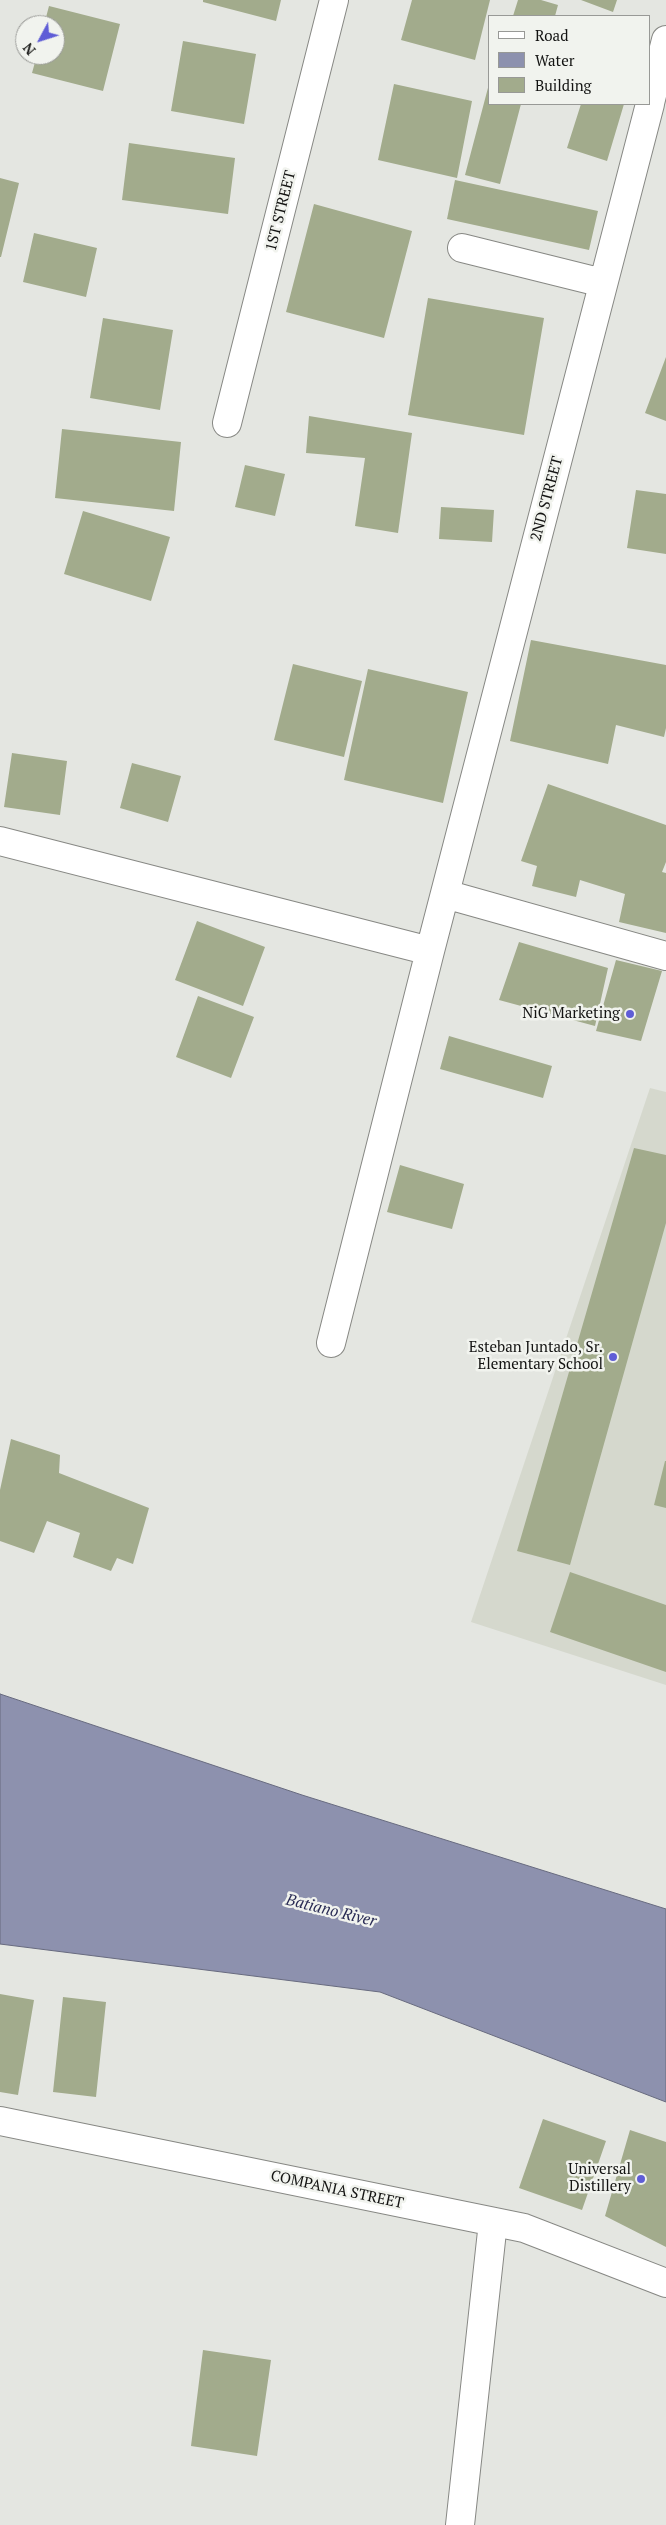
<!DOCTYPE html>
<html>
<head>
<meta charset="utf-8">
<style>
  body { margin:0 }
  #map { position:relative; width:666px; height:2525px; overflow:hidden; background:#e4e6e1; font-family:"PT Serif",serif }
  canvas { display:block }
  .legend { position:absolute; left:488px; top:15px; width:162px; height:90px; box-sizing:border-box; background:#f1f3ee; border:1px solid #989996; margin:0; padding:6px 9px; list-style:none; font-size:15px; color:#131312 }
  .legend li { display:flex; align-items:center; gap:10px; height:25px }
  .legend b { width:25px; border:1px solid #989996 }
  .north { position:absolute; left:15px; top:15px; width:50px; height:50px; box-sizing:border-box; background:#f1f3ee; border:1px solid #989996; border-radius:50%; rotate:230deg; font-size:14px; font-weight:700; line-height:20px; text-align:center; color:#131312 }
  .north::after { content:''; display:block; margin:auto; width:18px; height:22px; background:#5f5dd6; clip-path:polygon(50% 0,100% 100%,50% 72%,0 100%) }
</style>
</head>
<body>
<div id="map">
<canvas width="666" height="2525"></canvas>
<ul class="legend">
<li><b style="height:6px;background:#fff"></b>Road</li>
<li><b style="height:14px;background:#8d91ae"></b>Water</li>
<li><b style="height:14px;background:#a2ab8c"></b>Building</li>
</ul>
<div class="north">N</div>
</div>
<script>
const context = document.querySelector('canvas').getContext('2d');
context.lineJoin = 'round';
function paint(path, color) {
  context.fillStyle = color;
  context.fill(path, 'evenodd');
}
function shape(rows) {
  const path = new Path2D();
  for (const r of rows) {
    path.moveTo(r[0], r[1]);
    for (let i = 2; i < r.length; i += 2) path.lineTo(r[i], r[i + 1]);
  }
  return path;
}
function strokePath(path, color, width, dash) {
  context.strokeStyle = color;
  context.lineWidth = width;
  context.lineCap = dash ? 'butt' : 'round';
  context.setLineDash(dash || []);
  context.stroke(path);
}
function write(font, color, halo, rows, align = 'center') {
  context.font = font + ' "PT Serif",serif';
  context.lineWidth = 5;
  context.setLineDash([]);
  context.textBaseline = 'middle';
  context.strokeStyle = halo;
  context.fillStyle = color;
  for (const [text, x, y, turn = 0] of rows) {
    context.save();
    context.translate(x, y);
    context.rotate((+turn || 0) * Math.PI / 180);
    context.textAlign = isNaN(turn) ? turn : align;
    if (halo) context.strokeText(text, 0, 0);
    context.fillText(text, 0, 0);
    context.restore();
  }
}
paint(shape([
  [650,1088,666,1092,666,1685,471,1622]
]), '#d5d8cd');
const water = shape([
  [0,1694,302,1795,666,1909,666,2102,380,1992,0,1944,0,1694]
]);
paint(water, '#8d91ae');
strokePath(water, '#686b7f', 1);
paint(shape([
  [203,0,281,0,276,21,203,2],
  [412,0,490,0,475,60,401,40],
  [518,0,541,0,558,5,555,16,513,16],
  [581,0,617,0,613,12],
  [49,6,120,24,103,91,32,73,37,55,55,55,55,25,44,25],
  [183,41,256,54,244,124,171,111],
  [394,84,472,101,457,178,378,160],
  [489,84,490,104,521,104,500,184,465,175],
  [581,104,624,104,607,161,567,148],
  [129,143,235,158,228,214,122,200],
  [0,178,19,183,1,257,0,257],
  [455,180,598,211,589,250,447,219],
  [314,204,412,231,384,338,286,312],
  [34,233,97,248,86,297,23,282],
  [428,298,544,318,524,435,408,415],
  [103,318,173,330,160,410,90,398],
  [666,357,666,421,645,413],
  [309,416,412,433,398,533,355,526,365,458,306,453],
  [62,429,181,442,174,511,55,498],
  [245,465,285,474,275,516,235,507],
  [636,490,666,494,666,554,627,548],
  [441,507,494,510,492,542,439,539],
  [83,511,170,537,151,601,64,574],
  [531,640,666,665,666,728,664,737,616,725,608,764,510,741],
  [293,664,362,681,344,757,274,740],
  [368,669,468,692,443,803,344,780],
  [12,753,67,761,60,815,4,807],
  [132,763,181,776,168,822,120,808],
  [548,784,666,825,666,862,662,872,666,873,666,933,619,922,625,894,580,880,576,897,532,886,537,866,521,861],
  [197,921,265,947,243,1006,175,980],
  [519,942,608,968,595,1026,499,1000],
  [616,960,662,971,641,1041,596,1031],
  [198,996,254,1017,231,1078,176,1057],
  [449,1036,552,1066,543,1098,440,1069],
  [634,1148,666,1155,666,1223,570,1565,517,1551],
  [400,1165,464,1184,452,1229,387,1212],
  [11,1439,60,1455,59,1473,149,1508,133,1564,117,1558,111,1571,73,1557,80,1533,47,1521,34,1553,0,1541,0,1490],
  [665,1461,666,1461,666,1508,654,1505],
  [570,1572,666,1605,666,1672,550,1632],
  [0,1994,34,2000,18,2095,0,2092],
  [63,1997,106,2002,96,2097,53,2092],
  [543,2119,606,2141,582,2210,519,2188],
  [630,2130,666,2142,666,2247,605,2216],
  [203,2350,271,2360,257,2456,191,2446]
]), '#a2ab8c');
const minor = shape([
  [650,103,666,40],
  [462,248,603,283],
  [227,423,334,0],
  [0,841,430,951],
  [445,894,666,956],
  [331,1343,430,951,650,104],
  [0,2121,524,2228,666,2283],
  [460,2525,493,2222]
]);
strokePath(minor, '#878884', 30);
strokePath(minor, '#fff', 28);
for (const [x, y, r, color] of [
  [630,1014,5,"#5f5dd6"],
  [613,1357,5,"#5f5dd6"],
  [641,2179,5,"#5f5dd6"]
]) {
  const dot = new Path2D();
  dot.arc(x, y, r, 0, 2 * Math.PI);
  context.fillStyle = color;
  context.fill(dot);
  strokePath(dot, '#f1f3ee', 2);
}
write('15px', '#131312', '#f1f3ee', [
  ["1ST STREET",281,211,-76],
  ["2ND STREET",547,499,-75],
  ["COMPANIA STREET",337,2190,12]
]);
write('15px', '#131312', '#f1f3ee', [
  ["NiG Marketing",620,1014],
  ["Esteban Juntado, Sr.",603,1348],
  ["Elementary School",603,1365],
  ["Universal",631,2170],
  ["Distillery",631,2187]
], 'right');
write('italic 16px', '#292b54', '#f1f3ee', [
  ["Batiano River",331,1911,14]
]);
</script>
</body>
</html>
